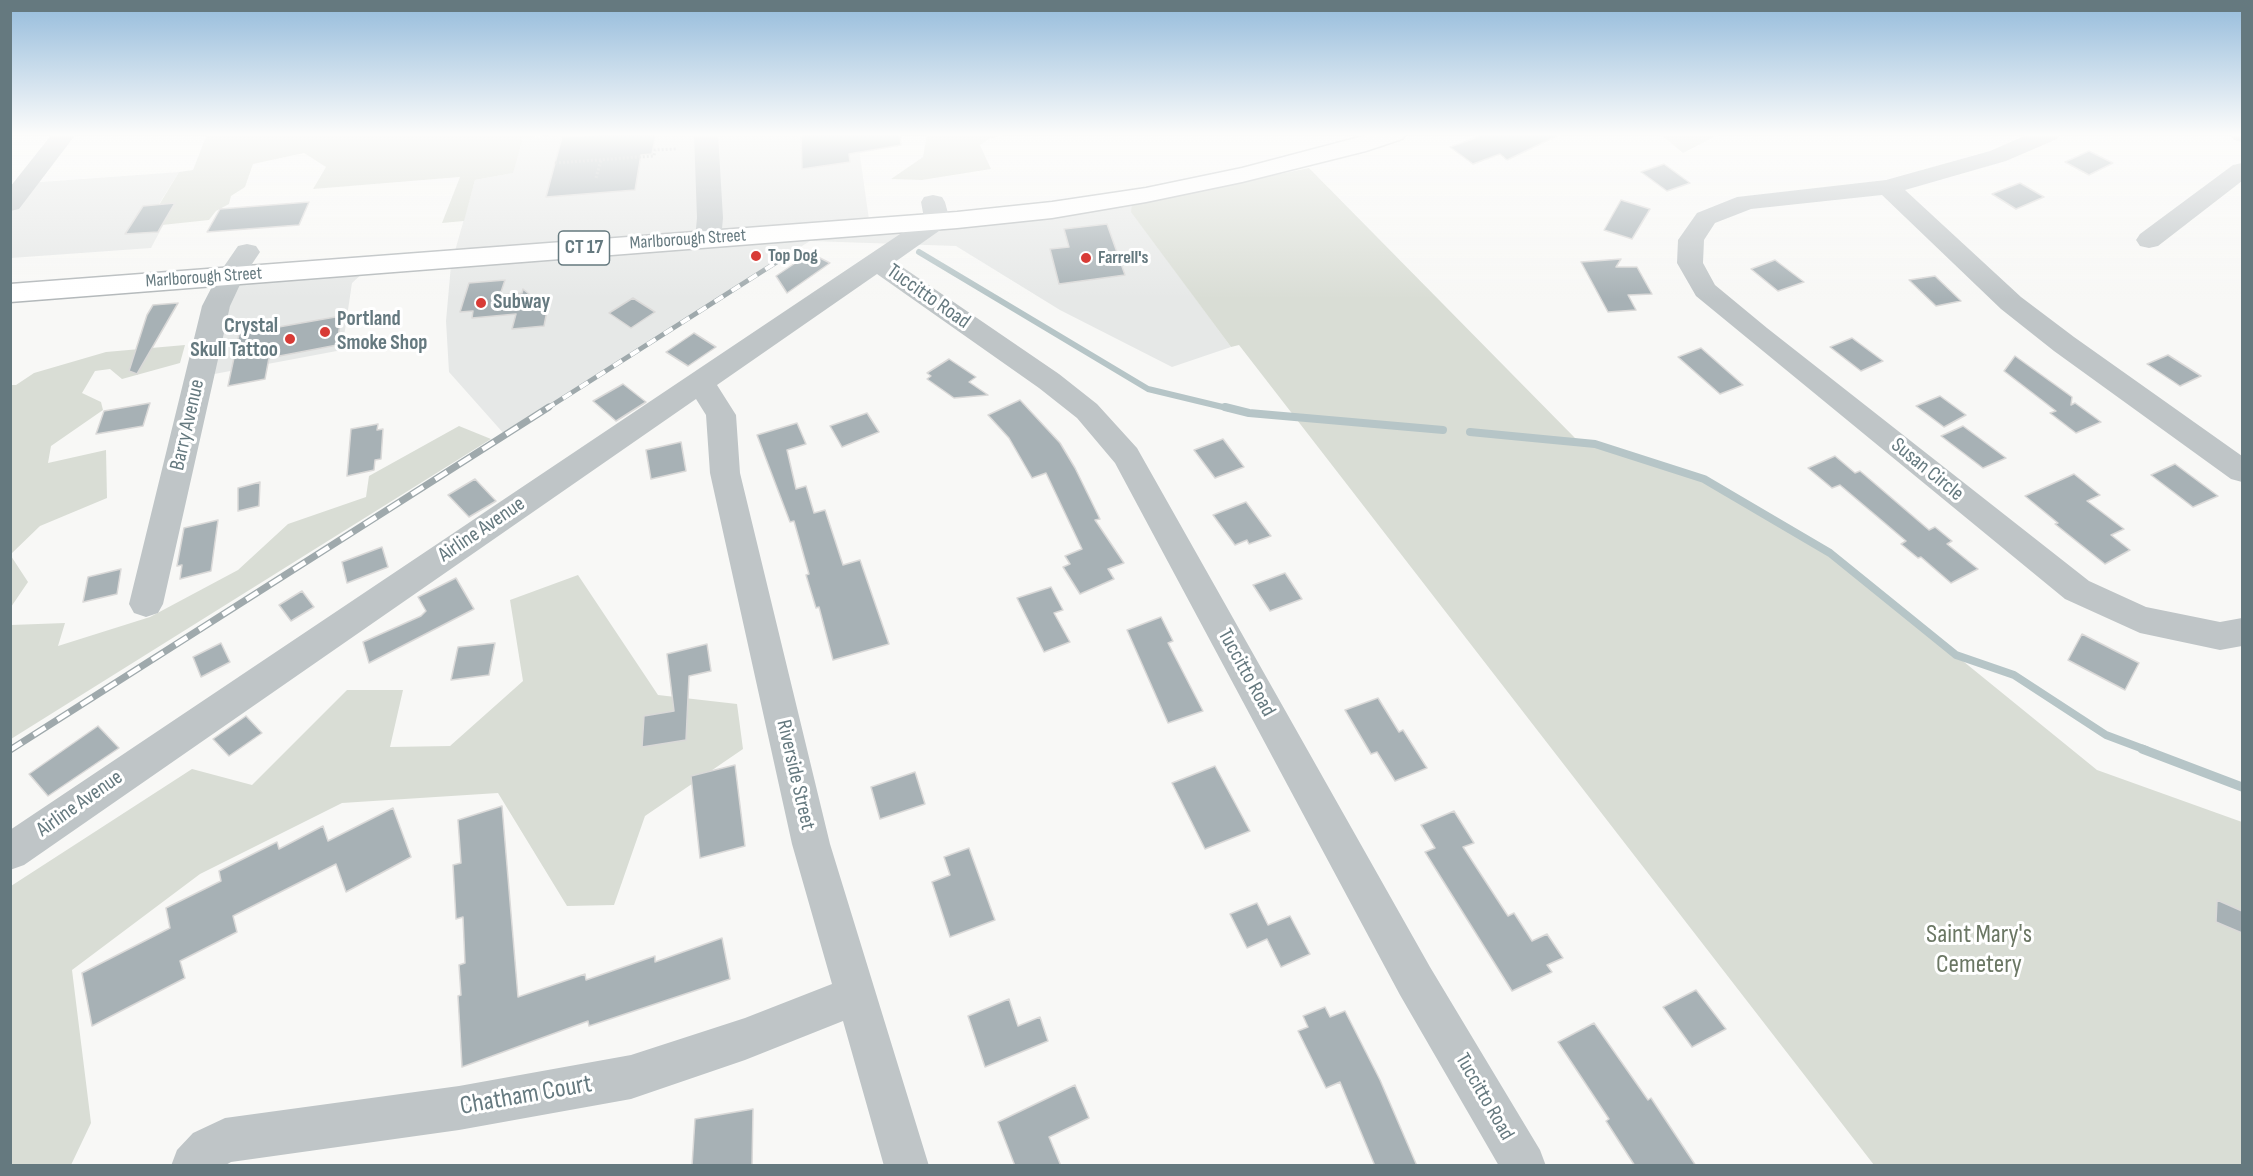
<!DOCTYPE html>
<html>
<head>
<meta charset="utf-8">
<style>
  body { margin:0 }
  #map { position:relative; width:2253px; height:1176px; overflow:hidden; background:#f8f8f6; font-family:"Sofia Sans Condensed",sans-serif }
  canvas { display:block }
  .frame { position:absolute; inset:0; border:12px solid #65797f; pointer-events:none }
</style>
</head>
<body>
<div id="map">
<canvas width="2253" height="1176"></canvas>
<div class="frame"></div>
</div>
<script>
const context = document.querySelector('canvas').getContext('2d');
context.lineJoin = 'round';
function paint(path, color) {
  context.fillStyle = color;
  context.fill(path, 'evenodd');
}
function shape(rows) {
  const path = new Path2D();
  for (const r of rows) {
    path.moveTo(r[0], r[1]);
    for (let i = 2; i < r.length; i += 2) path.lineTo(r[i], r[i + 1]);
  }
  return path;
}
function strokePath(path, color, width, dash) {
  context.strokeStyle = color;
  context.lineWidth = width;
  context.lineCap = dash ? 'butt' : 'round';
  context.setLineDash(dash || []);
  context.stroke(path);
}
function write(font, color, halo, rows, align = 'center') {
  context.font = font + ' "Sofia Sans Condensed",sans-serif';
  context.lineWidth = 6;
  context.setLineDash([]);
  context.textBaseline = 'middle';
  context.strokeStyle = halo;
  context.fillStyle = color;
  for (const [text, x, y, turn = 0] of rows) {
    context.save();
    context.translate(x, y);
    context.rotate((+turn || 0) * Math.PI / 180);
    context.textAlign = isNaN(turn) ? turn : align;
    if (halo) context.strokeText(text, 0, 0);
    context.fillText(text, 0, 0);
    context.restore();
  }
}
paint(shape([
  [561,134,857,134,871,234,1132,204,1132,212,1231,347,1172,367,1060,310,956,246,810,241,505,435,449,372,446,321,451,265,475,180,512,173,523,138],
  [179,172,159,204,175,203,151,248,11,258,10,186,13,184],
  [363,273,352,283,342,350,209,375,236,285,244,282]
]), '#e6e8e7');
paint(shape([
  [207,134,561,134,523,138,513,173,475,180,464,221,442,223,460,177,313,189,326,167,304,153,253,164,245,187,231,196,229,204,216,211,209,220,162,225,175,204,159,205,179,172,193,170],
  [927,134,1007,134,989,139,980,145,991,169,922,180,891,179,923,157],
  [1660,134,1720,134,1683,153],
  [1309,168,1575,438,1704,479,1830,553,2097,770,2242,822,2242,1165,1874,1165,1239,345,1231,347,1131,212,1132,204],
  [185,345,180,363,122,379,110,369,95,371,82,393,101,402,103,410,51,446,48,463,106,450,107,498,40,526,11,554,11,385,16,385,34,373,106,352],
  [459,426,491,439,11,739,11,625,65,623,58,646,150,617,238,570,288,524,366,497,369,476],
  [11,556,28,582,11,607],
  [578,575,658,695,737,704,743,749,645,816,614,905,567,906,498,793,342,803,200,874,72,970,91,1123,71,1165,11,1166,11,886,192,769,252,785,347,690,403,690,390,747,450,746,523,681,510,600]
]), '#d9ddd5');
strokePath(shape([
  [919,252,1148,389,1231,409]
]), '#b6c5c7', 6);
strokePath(shape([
  [1225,407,1249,413,1443,430],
  [1470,432,1595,444,1704,479,1830,553,1956,655,2014,675,2106,735,2146,750]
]), '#b6c5c7', 8);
strokePath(shape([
  [2142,749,2242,787]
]), '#b6c5c7', 9);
const building = shape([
  [604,134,656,134,652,154,641,155,635,190,546,197,562,137,604,134],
  [801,134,900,134,901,145,849,154,850,162,802,169,801,134],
  [1475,134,1561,134,1507,160,1500,154,1473,164,1450,147,1478,137,1475,134],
  [2089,151,2113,163,2089,175,2065,162,2089,151],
  [1664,164,1690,183,1667,191,1641,172,1664,164],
  [2020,183,2044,197,2016,209,1992,194,2020,183],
  [1621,200,1650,209,1632,239,1604,230,1621,200],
  [309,202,299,225,207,232,220,209,309,202],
  [175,203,158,232,125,234,143,206,175,203],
  [1107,224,1125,275,1059,284,1050,249,1069,247,1064,229,1107,224],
  [810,253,830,263,787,293,776,276,810,253],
  [1621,259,1616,267,1637,267,1652,294,1628,295,1636,310,1608,312,1581,262,1621,259],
  [1775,260,1804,282,1778,291,1751,269,1775,260],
  [1935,276,1961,301,1936,306,1909,280,1935,276],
  [505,280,500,295,522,293,523,289,549,311,547,311,544,326,512,329,516,314,472,318,473,311,460,312,469,283,505,280],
  [633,298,655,312,631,328,609,313,633,298],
  [178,303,137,374,129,371,147,315,153,305,178,303],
  [341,316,337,345,269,358,265,379,228,386,239,334,341,316],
  [694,333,716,347,688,366,666,352,694,333],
  [1852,338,1883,361,1861,371,1830,347,1852,338],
  [1701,348,1743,385,1720,394,1678,357,1701,348],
  [2168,355,2201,376,2180,386,2147,364,2168,355],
  [2015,356,2072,397,2071,405,2075,403,2101,422,2076,433,2050,413,2056,411,2004,371,2015,356],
  [949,359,976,377,969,382,988,395,954,398,927,379,931,376,927,373,949,359],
  [623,384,646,402,616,421,593,401,623,384],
  [1940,396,1966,415,1944,427,1916,406,1940,396],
  [1020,400,1060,443,1075,468,1100,519,1095,520,1124,563,1108,569,1114,579,1080,594,1063,567,1070,564,1065,556,1082,549,1046,473,1032,478,1009,438,988,415,1020,400],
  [150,403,143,426,96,434,104,411,150,403],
  [867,413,879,432,842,447,830,426,867,413],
  [797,423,806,444,787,450,796,489,806,486,814,513,825,510,843,565,860,560,889,644,833,660,819,607,816,608,806,575,809,574,794,521,790,522,757,435,797,423],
  [378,424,377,430,383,429,381,459,375,460,374,470,347,476,351,429,378,424],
  [1963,426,2006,458,1983,468,1941,436,1963,426],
  [1223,439,1244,467,1215,478,1194,450,1223,439],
  [681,442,686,471,651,479,646,450,681,442],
  [1835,456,1855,473,1860,471,1929,530,1935,527,1952,541,1947,544,1978,569,1951,583,1921,557,1918,558,1901,544,1906,541,1840,485,1832,488,1808,468,1835,456],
  [2175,464,2218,496,2193,507,2151,475,2175,464],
  [2074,474,2100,495,2087,501,2124,529,2111,535,2130,550,2105,564,2055,524,2058,523,2025,496,2074,474],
  [475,479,496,501,469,517,448,495,475,479],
  [260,482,259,506,238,511,238,488,260,482],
  [1246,502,1271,536,1249,544,1247,540,1235,545,1213,515,1246,502],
  [218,520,211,571,180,579,182,565,177,566,184,528,218,520],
  [382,547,388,567,347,583,342,562,382,547],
  [121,569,117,594,83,602,88,577,121,569],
  [1285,573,1302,599,1270,611,1253,585,1285,573],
  [456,578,474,609,369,663,363,642,421,616,426,611,418,597,456,578],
  [1051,587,1063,610,1054,613,1070,642,1044,652,1017,598,1051,587],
  [302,591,314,607,291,621,279,605,302,591],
  [1161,617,1173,641,1168,643,1203,711,1168,723,1127,630,1161,617],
  [2082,634,2139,663,2125,690,2068,660,2082,634],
  [221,643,230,662,201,677,193,657,221,643],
  [495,643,489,675,451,680,458,647,495,643],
  [707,644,711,671,689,676,686,740,642,747,644,716,674,711,667,654,707,644],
  [1378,698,1399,732,1403,730,1427,768,1395,781,1377,752,1371,754,1345,710,1378,698],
  [246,716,262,733,229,756,213,739,246,716],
  [98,726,119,748,48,796,29,774,98,726],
  [735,765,745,846,700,858,691,776,735,765],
  [1215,766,1250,831,1205,849,1172,783,1215,766],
  [915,772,925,804,880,819,871,787,915,772],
  [502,806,518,997,585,974,586,980,655,956,655,962,722,938,730,979,589,1026,588,1021,462,1067,458,996,461,995,459,965,465,963,463,917,456,919,453,865,461,863,458,820,502,806],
  [393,808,411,857,346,892,336,864,233,916,237,932,180,961,185,978,92,1026,82,973,170,928,166,908,221,881,219,871,277,842,279,849,323,826,328,841,393,808],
  [1454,811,1474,843,1463,847,1508,916,1514,913,1532,941,1547,934,1563,958,1547,965,1552,972,1512,991,1425,852,1435,848,1421,825,1454,811],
  [969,848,995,920,950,937,932,882,950,875,944,857,969,848],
  [2217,900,2242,911,2242,933,2216,922,2217,900],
  [1257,903,1268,925,1290,916,1310,954,1281,967,1267,939,1247,948,1230,914,1257,903],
  [1696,990,1726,1029,1692,1047,1663,1007,1696,990],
  [1009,999,1018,1026,1040,1017,1048,1041,985,1067,968,1016,1009,999],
  [1325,1007,1330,1017,1345,1011,1380,1080,1417,1166,1375,1166,1340,1082,1326,1088,1298,1031,1308,1027,1303,1016,1325,1007],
  [1594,1023,1648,1100,1651,1098,1696,1166,1635,1166,1606,1121,1609,1119,1558,1042,1594,1023],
  [1075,1085,1089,1118,1049,1137,1061,1166,1015,1166,998,1122,1075,1085],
  [753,1109,752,1166,692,1166,695,1119,753,1109]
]);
paint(building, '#a7b1b5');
strokePath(building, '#dad9d8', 1.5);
const highway = shape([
  [1371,134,1406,134,1402,139,1366,151,1242,182,1146,202,1052,218,957,228,10,302,10,284,957,212,1052,202,1146,188,1242,168,1371,134]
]);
strokePath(highway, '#b3b8ba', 3);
strokePath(shape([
  [555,163,654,156,655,150,676,149],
  [596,178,601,160]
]), '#b8bcbe', 3, [2, 2]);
paint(shape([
  [52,134,76,134,19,209,10,211,10,187,52,134],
  [694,134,718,134,723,218,721,239,717,245,708,247,699,245,695,239,697,218,694,134],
  [2029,134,2061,134,2057,139,2006,161,1905,190,2021,297,2074,337,2242,456,2242,482,2231,479,2054,351,2001,309,1882,195,1751,209,1715,223,1704,240,1703,263,1715,285,1767,328,2089,581,2146,607,2220,622,2242,618,2242,646,2220,650,2140,633,2065,599,1696,296,1677,263,1678,240,1697,213,1737,197,1886,180,1990,151,2029,134],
  [2229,134,2242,134,2242,142,2234,140,2229,134],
  [2242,163,2242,181,2158,246,2149,248,2140,246,2136,240,2140,234,2233,165,2242,163],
  [933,195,942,197,945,202,950,221,946,226,895,262,1059,374,1097,404,1137,448,1430,967,1540,1150,1546,1166,1499,1166,1400,995,1115,463,1077,418,1039,388,877,274,717,385,736,415,740,473,830,844,929,1166,884,1166,843,1021,745,1060,631,1099,459,1130,231,1162,224,1166,171,1166,177,1150,193,1133,225,1118,459,1086,631,1055,745,1018,832,984,792,844,710,473,706,415,696,399,24,865,10,870,10,830,924,218,921,202,924,197,933,195],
  [247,244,256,246,260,252,244,276,230,306,163,604,158,613,146,617,134,613,129,604,202,306,218,275,238,246,247,244]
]), '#bfc5c7');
paint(highway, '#fff');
const railFar1 = shape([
  [546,409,780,260]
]);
const rail = shape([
  [10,750,549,407]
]);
strokePath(railFar1, '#9fa9ac', 5);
strokePath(rail, '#9fa9ac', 7);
strokePath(railFar1, '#fff', 4, [10]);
strokePath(rail, '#fff', 4.5, [14]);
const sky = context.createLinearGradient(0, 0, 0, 299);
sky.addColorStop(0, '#94bbdb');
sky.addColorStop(0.45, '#fcfcfb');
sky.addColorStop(1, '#fcfcfb00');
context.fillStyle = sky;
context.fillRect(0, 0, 2253, 299);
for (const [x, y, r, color] of [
  [756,256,6,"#d83b36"],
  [1086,258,6,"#d83b36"],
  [481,303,6,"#d83b36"],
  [325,332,6,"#d83b36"],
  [290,339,6,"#d83b36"]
]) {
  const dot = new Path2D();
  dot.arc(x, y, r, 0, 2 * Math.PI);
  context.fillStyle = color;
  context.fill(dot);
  strokePath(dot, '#fff', 2);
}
write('18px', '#65797f', '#fff', [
  ["Marlborough Street",688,240,-4],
  ["Marlborough Street",204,278,-4]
]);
write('bold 18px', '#65797f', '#fff', [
  ["Top Dog",768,256],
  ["Farrell's",1098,258]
], 'left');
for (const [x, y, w] of [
  [584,248,51]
]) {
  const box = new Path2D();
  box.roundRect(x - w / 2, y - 17, w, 34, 4.5);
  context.fillStyle = '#fff';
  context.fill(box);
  strokePath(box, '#65797f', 1.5);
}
write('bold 20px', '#65797f', null, [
  ["CT 17",584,248]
]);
write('21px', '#65797f', '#fff', [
  ["Tuccitto Road",928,297,35],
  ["Barry Avenue",188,425,-77],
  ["Susan Circle",1927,470,39],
  ["Airline Avenue",482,530,-34],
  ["Tuccitto Road",1246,673,61],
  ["Riverside Street",795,775,77],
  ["Airline Avenue",80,804,-35],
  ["Tuccitto Road",1484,1097,60]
]);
write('bold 21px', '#65797f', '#fff', [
  ["Subway",493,303],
  ["Portland",337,320],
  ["Smoke Shop",337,344],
  ["Crystal",278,327,"right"],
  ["Skull Tattoo",278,351,"right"]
], 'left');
write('26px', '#6b7764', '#fff', [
  ["Saint Mary's",1979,935],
  ["Cemetery",1979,965]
]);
write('26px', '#65797f', '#fff', [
  ["Chatham Court",526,1096,-10]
]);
</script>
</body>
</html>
